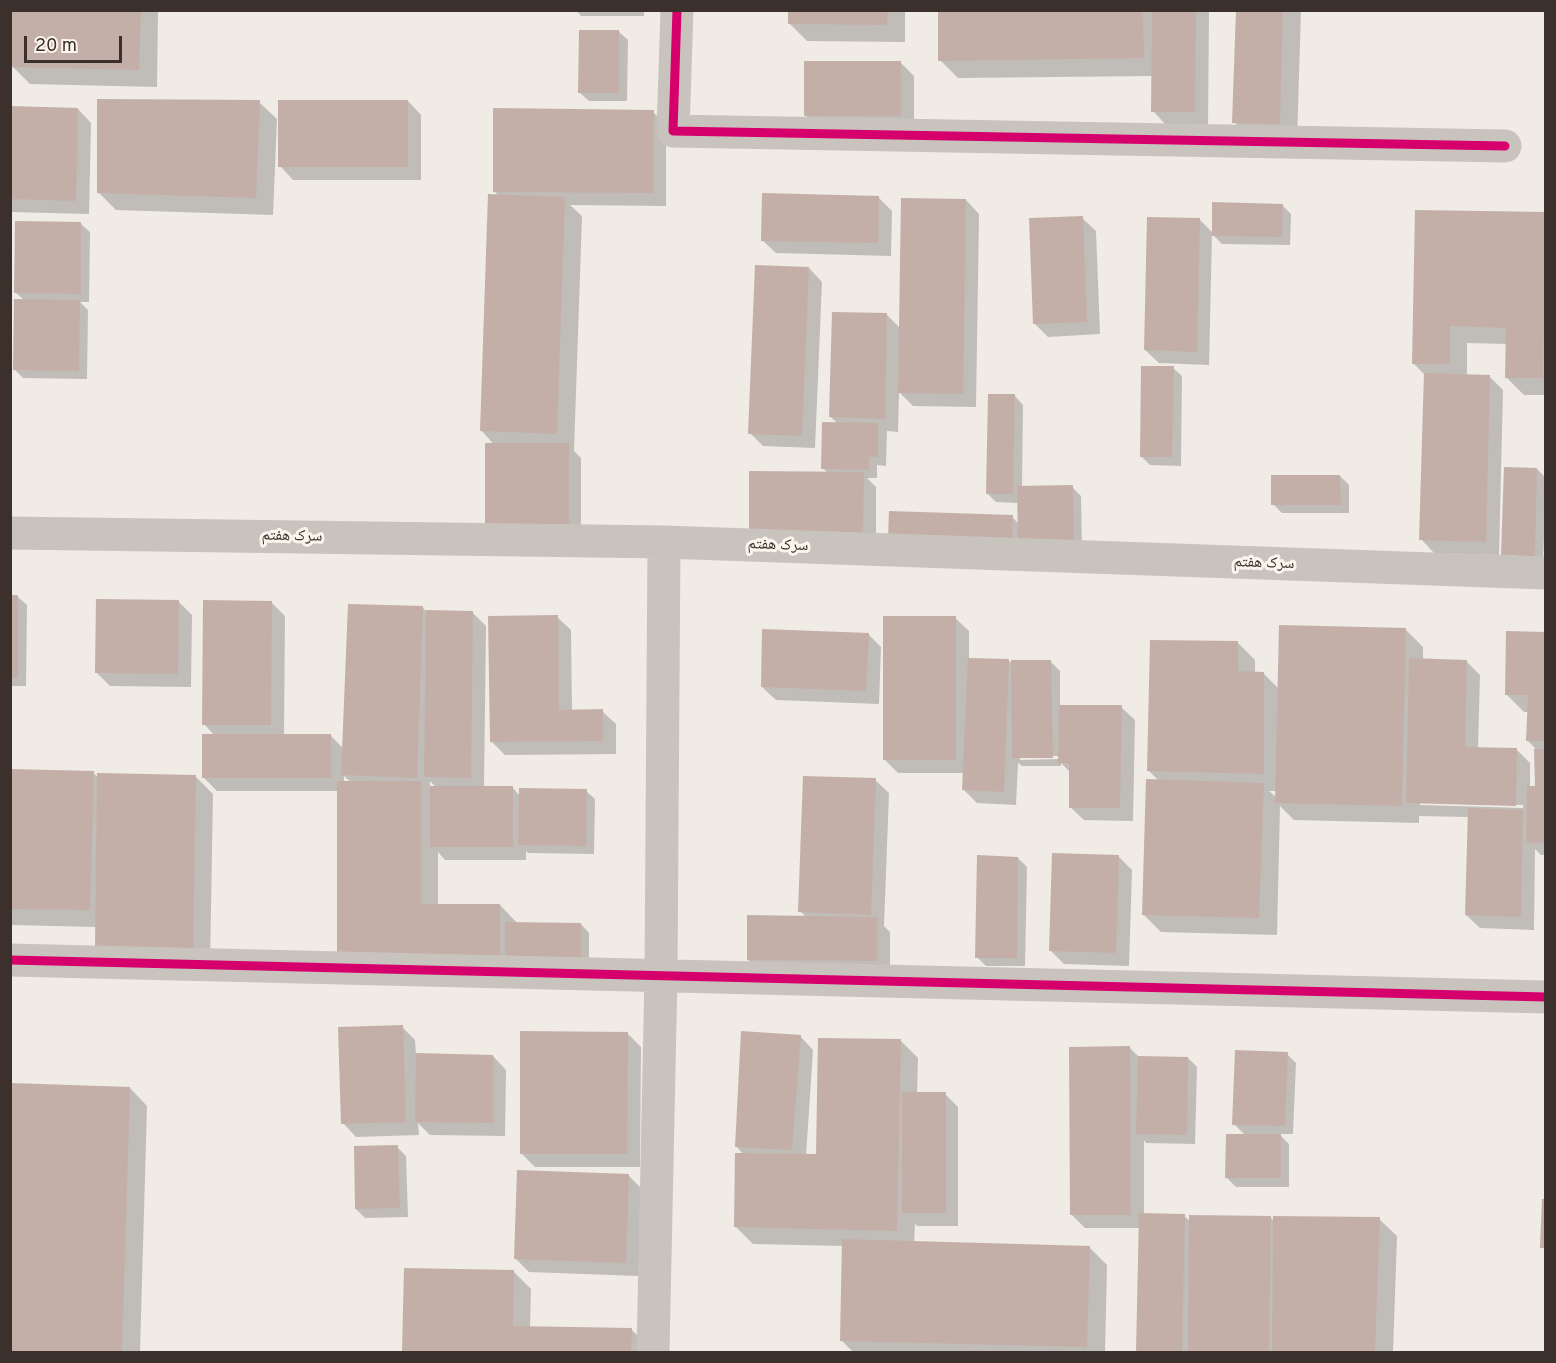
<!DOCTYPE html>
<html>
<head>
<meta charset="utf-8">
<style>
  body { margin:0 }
  #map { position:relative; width:1556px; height:1363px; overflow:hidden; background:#f0ebe5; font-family:Overpass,sans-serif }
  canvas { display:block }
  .frame { position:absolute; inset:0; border:12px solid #3b302b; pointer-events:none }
  .scale { position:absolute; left:24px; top:36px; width:98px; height:27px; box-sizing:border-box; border:3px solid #3b302b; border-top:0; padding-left:8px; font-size:18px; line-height:21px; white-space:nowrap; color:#3b302b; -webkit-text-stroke:4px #fbf5ee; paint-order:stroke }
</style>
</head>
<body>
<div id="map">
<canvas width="1556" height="1363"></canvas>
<div class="frame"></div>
<div class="scale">20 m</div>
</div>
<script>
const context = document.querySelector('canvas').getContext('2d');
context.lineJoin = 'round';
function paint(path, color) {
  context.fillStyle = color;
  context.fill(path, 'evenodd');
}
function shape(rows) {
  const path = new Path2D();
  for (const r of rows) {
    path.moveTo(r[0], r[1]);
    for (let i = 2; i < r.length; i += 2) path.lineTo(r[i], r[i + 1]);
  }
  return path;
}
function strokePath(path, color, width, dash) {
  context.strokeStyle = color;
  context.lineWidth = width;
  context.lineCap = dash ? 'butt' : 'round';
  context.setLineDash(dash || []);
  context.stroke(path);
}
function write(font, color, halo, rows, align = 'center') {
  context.font = font + ' Overpass,"Noto Naskh Arabic",sans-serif';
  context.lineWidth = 6;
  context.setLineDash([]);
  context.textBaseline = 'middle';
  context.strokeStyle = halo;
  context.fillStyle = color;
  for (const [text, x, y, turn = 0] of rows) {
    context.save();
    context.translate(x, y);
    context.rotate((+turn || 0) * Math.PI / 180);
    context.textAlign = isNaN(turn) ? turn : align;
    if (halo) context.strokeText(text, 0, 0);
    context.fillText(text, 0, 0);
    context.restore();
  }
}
paint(shape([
  [14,10,158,10,157,87,30,84,12,66],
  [576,10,644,10,644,16,581,16],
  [789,10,905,10,905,42,807,41,789,23],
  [939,10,1209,10,1208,125,1166,125,1153,111,1153,76,958,78,940,60],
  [1238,10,1301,10,1297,141,1252,140,1234,122],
  [619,32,628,40,627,101,589,101,580,93],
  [900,62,914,76,914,129,819,129,805,115],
  [408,101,421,115,421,180,293,180,280,166],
  [259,102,277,119,273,215,116,210,98,192],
  [10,108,78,109,91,123,89,214,10,212],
  [653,112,666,125,666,206,570,205,582,216,574,451,581,458,581,543,481,430,499,196,494,191],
  [879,198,892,211,891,256,776,253,762,240],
  [966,200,979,214,976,407,913,406,899,392,898,432,887,431,886,466,877,465,877,478,867,478,876,487,876,550,764,548,828,473,823,468,837,423,831,417,887,315,901,329],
  [1282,205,1291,214,1290,245,1222,244,1212,234,1209,365,1159,363,1145,350,1199,219,1213,233],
  [1545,213,1546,395,1524,395,1506,377,1507,344,1467,343,1467,376,1489,376,1503,390,1499,555,1434,553,1421,539,1425,375,1413,363],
  [1082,218,1096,231,1100,334,1048,337,1034,323],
  [81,224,90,232,89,302,80,302,88,310,87,379,23,378,14,369,24,300,16,293],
  [809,268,822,282,815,448,763,446,750,433],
  [1173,368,1182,376,1181,466,1150,465,1141,456],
  [1015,396,1023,405,1022,488,1072,487,1081,496,1082,549,899,546,1012,517,1019,524,1019,503,996,502,987,493],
  [1537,469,1546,478,1543,564,1512,564],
  [1340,476,1349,485,1349,513,1282,513,1273,504],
  [10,596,18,597,27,605,26,686,10,686],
  [178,601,192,615,191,687,110,686,96,672],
  [271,602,285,616,284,736,331,736,344,749,422,607,427,612,472,612,486,626,484,787,512,787,520,796,586,791,595,799,594,854,528,853,526,851,526,860,445,860,438,852,438,905,500,905,518,924,581,924,589,933,589,968,356,975,339,791,217,791,204,778,215,736,204,724],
  [344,776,351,782,344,782],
  [430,781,436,787,430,787],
  [557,617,571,630,572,711,602,711,616,724,616,754,505,755,491,741],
  [955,618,969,631,969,659,1009,661,1012,664,1051,662,1060,671,1060,706,1121,707,1135,720,1133,821,1084,820,1070,807,1071,773,1061,763,1061,766,1022,766,1018,763,1016,805,977,803,963,789,964,773,898,773,884,759],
  [1020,756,1060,756,1060,759,1020,760],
  [1406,630,1423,647,1423,660,1466,661,1480,675,1478,749,1517,750,1530,763,1530,788,1536,788,1535,748,1528,741,1529,712,1524,712,1506,694,1546,634,1546,855,1541,855,1535,849,1534,930,1480,928,1466,915,1469,817,1419,816,1419,823,1294,820,1280,806,1277,935,1161,932,1143,914,1159,781,1148,770,1238,643,1255,660,1255,673,1263,673,1279,689],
  [1269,791,1277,791,1277,798],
  [1420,802,1523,805,1523,808,1420,805],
  [868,634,881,647,879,704,776,700,762,687],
  [10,771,93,773,99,778,195,776,213,794,210,967,97,927,10,925],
  [875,780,889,793,884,926,890,932,890,974,762,973,748,960,806,917,800,911],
  [1118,856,1132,870,1129,966,1064,964,1051,951],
  [1018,858,1027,867,1025,966,986,966,977,957],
  [402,1027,415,1040,416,1055,493,1056,506,1070,505,1136,430,1135,418,1123,419,1135,356,1137,343,1123],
  [627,1033,641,1047,640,1167,535,1167,521,1153],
  [800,1036,813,1050,806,1156,817,1156,900,1040,918,1058,917,1094,945,1094,958,1107,958,1226,917,1226,915,1223,914,1243,1089,1247,1107,1265,1105,1352,853,1352,841,1340,844,1246,753,1244,736,1227,744,1155,736,1146],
  [1130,1048,1139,1057,1188,1058,1197,1067,1195,1144,1146,1143,1144,1140,1144,1215,1184,1216,1191,1222,1270,1217,1274,1221,1379,1219,1397,1236,1393,1352,1138,1352,1140,1228,1085,1228,1071,1214],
  [1287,1054,1296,1063,1293,1134,1279,1134,1289,1144,1289,1187,1236,1187,1227,1178,1245,1135,1234,1124],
  [10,1084,130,1088,147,1106,140,1352,10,1352],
  [397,1147,406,1156,408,1217,365,1218,356,1209],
  [629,1176,642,1189,639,1276,529,1272,515,1258],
  [405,1269,513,1271,531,1289,530,1328,631,1329,649,1347,648,1352,404,1352]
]), '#0003');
paint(shape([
  [12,10,141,10,139,70,11,67],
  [788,10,888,10,887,25,788,24],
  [938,10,1143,10,1144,58,938,61],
  [1152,10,1196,10,1195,112,1151,112],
  [1236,10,1283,10,1280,124,1232,123],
  [579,30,619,30,619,93,578,93],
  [804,61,901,61,901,116,804,116],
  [97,99,260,100,256,198,97,193],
  [278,100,408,100,408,167,278,167],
  [10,106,78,108,76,201,10,199],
  [493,108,654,110,653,193,493,192],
  [762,193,879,196,878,243,761,241],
  [488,194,565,197,557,434,480,431],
  [901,198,966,199,963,394,898,393],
  [1212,202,1283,204,1282,237,1212,236],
  [1415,210,1546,212,1543,378,1505,378,1506,328,1450,326,1450,364,1412,364],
  [1083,216,1087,322,1033,324,1029,218],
  [1147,217,1200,218,1197,352,1144,350],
  [15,221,81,222,81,294,14,293],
  [755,265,809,267,802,436,748,434],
  [14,299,80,300,79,371,13,370],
  [832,312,887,313,885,419,829,417],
  [1141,366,1174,366,1172,457,1140,457],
  [1424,373,1490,375,1486,542,1419,540],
  [988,394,1015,394,1013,494,986,494],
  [822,422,878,423,878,457,869,457,869,470,821,469],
  [485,443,569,443,569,530,485,530],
  [1504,467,1537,468,1535,556,1501,555],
  [749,471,864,472,863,537,749,535],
  [1271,475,1340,475,1341,505,1271,505],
  [1073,485,1074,541,1018,543,1017,486],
  [889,511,1013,515,1012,542,888,538],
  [10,595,18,595,18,678,10,678],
  [96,599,179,600,178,674,95,673],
  [203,600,272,601,271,725,202,725],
  [348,604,423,606,417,778,341,775],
  [426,610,473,611,471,778,424,777],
  [558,615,559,710,603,709,603,741,490,742,488,616],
  [883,616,956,616,956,760,883,760],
  [1279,625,1406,628,1402,806,1275,803],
  [762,629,869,633,866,691,761,687],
  [1506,631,1546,632,1546,741,1526,741,1528,695,1505,695],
  [1150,640,1238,641,1238,671,1264,672,1264,774,1147,771],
  [968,658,1009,659,1004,792,962,790],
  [1409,658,1467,660,1465,747,1517,748,1516,806,1406,803],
  [1011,660,1051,660,1053,758,1012,758],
  [1059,705,1122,705,1120,808,1069,808,1069,764,1058,763],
  [202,734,331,734,331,778,202,778],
  [1534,749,1546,749,1546,843,1526,842,1527,786,1535,786],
  [10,769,94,771,90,910,10,909],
  [97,773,196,775,193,950,95,948],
  [803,776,876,778,871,915,798,912],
  [1146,779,1264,783,1259,918,1142,915],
  [337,781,421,781,421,904,500,904,500,959,337,958],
  [430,786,513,786,513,847,430,847],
  [519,788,587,789,586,846,518,845],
  [1468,808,1523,810,1521,917,1465,915],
  [1052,853,1119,855,1116,953,1049,951],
  [977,855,1018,857,1017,958,975,958],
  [747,915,877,917,877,961,747,960],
  [505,922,581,923,581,960,505,959],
  [403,1025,406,1122,341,1124,338,1027],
  [520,1031,628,1032,627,1154,520,1154],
  [741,1031,801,1035,792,1150,735,1147],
  [818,1038,901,1039,897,1231,734,1227,735,1153,816,1154],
  [1130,1046,1131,1215,1070,1215,1069,1047],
  [1235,1050,1288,1052,1285,1126,1232,1125],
  [416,1053,493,1055,493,1123,415,1122],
  [1138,1056,1188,1057,1187,1135,1136,1134],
  [10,1083,130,1087,122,1352,10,1352],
  [902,1092,946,1092,946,1213,902,1213],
  [1226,1134,1281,1134,1281,1178,1225,1178],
  [398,1145,400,1208,355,1209,354,1146],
  [517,1170,629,1174,626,1263,514,1259],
  [1542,1199,1546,1199,1546,1248,1540,1248],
  [1139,1213,1185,1214,1182,1352,1136,1352],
  [1189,1215,1271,1216,1269,1352,1188,1352],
  [1273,1216,1380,1217,1375,1352,1272,1352],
  [842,1239,1090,1246,1087,1347,840,1341],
  [404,1268,514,1270,513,1326,632,1328,631,1352,402,1352]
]), '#c3afa7');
strokePath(shape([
  [677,10,673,131,1505,146],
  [10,533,664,542,1546,573],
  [10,960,1546,997],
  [653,1352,661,975,664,542]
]), '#c9c3be', 33);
strokePath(shape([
  [677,10,673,131,1505,146],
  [10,960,1546,997]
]), '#d6006c', 9);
write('16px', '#3b302b', '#fbf5ee', [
  ["سرک هفتم",292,537,1],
  ["سرک هفتم",778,546,2],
  ["سرک هفتم",1264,564,2]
]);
</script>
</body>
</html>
